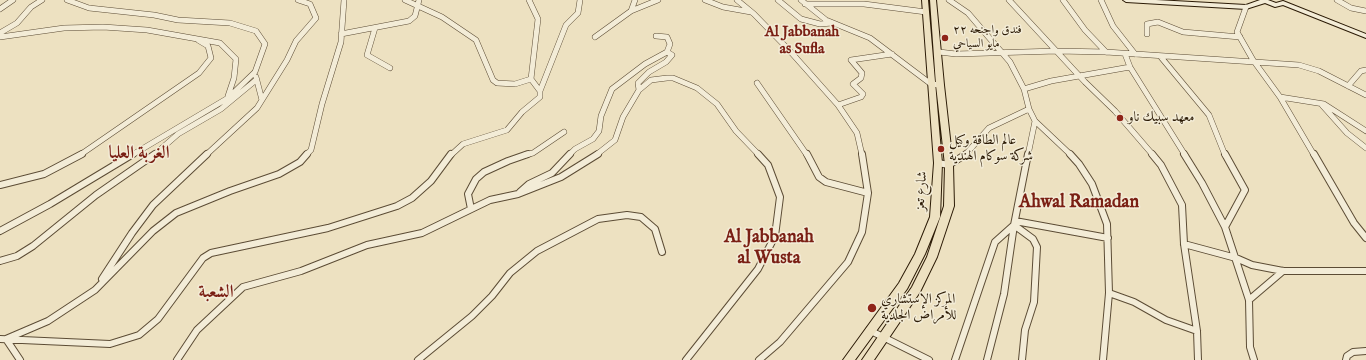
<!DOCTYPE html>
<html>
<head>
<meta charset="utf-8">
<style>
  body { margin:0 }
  canvas { display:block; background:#ede1c1 }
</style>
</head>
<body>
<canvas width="1366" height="360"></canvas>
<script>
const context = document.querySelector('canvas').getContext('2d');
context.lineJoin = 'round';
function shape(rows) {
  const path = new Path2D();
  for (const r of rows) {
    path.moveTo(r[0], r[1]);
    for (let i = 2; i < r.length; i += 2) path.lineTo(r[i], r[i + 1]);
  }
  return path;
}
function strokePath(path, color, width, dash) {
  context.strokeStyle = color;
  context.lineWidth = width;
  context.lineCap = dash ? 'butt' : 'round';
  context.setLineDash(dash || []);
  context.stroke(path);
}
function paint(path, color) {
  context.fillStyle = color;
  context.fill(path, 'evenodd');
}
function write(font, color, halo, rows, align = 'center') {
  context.font = font + ' "IM FELL English",Amiri,serif';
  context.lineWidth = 3;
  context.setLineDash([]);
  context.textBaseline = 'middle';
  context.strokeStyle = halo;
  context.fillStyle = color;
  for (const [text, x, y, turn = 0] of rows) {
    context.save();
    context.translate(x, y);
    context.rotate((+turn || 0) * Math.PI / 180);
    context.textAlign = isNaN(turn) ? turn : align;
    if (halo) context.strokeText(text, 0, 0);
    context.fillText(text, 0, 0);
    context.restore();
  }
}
const minorFar1 = shape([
  [67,0,89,8,154,15,178,20,230,23,256,31,265,44,255,72,228,98,132,155],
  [405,0,442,17,476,40,493,80,497,83,515,84,531,79],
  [705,0,723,7,751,12],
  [737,0,754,14,789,50,838,105,857,133,862,155],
  [778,0,801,19,820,24,832,23],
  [801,0,826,20,870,38,931,84,940,85],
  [949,0,968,13,1010,62,1024,89,1029,109,1035,121,1071,155],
  [1009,0,1085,82,1115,111,1153,155],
  [1063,0,1085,30,1106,52],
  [1101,0,1113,26,1135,54],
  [1337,0,1351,8,1366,11],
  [805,4,864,4,926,12],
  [1246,7,1237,32,1253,60,1280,97,1314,155],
  [0,9,13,0],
  [631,11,658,0],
  [375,28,367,55,390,68],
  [0,33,17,23,31,7,42,0],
  [341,34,409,21,415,16,419,0],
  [1147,34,1147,24,1158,22,1183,32,1240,37],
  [0,37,64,28,103,27,147,30,220,43,236,59,234,78,228,96],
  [595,37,631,11,635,0],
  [939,52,956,54,1057,51,1106,52,1299,65,1319,71,1366,95],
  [1125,54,1130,67,1185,155],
  [1160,56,1209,115,1225,155],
  [757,83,807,155],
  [1348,86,1361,71,1366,70],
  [1024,89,1051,81,1130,67],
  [639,90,638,83,649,72,666,62,672,55,667,52],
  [540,91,566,25,578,13,580,0],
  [1280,97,1324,104,1366,131],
  [262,100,287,60,296,41,316,18,310,4,298,0],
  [838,105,861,97,863,94,853,84,861,78,862,73,851,60,892,54],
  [1322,105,1347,133,1366,148],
  [80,155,199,73,211,58,208,46,198,40],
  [154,155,178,134,221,109,256,80],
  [206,155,257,108,262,100,256,77],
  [306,155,311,150,322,104,341,42,344,0],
  [451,155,463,144,507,130,522,112,540,97,540,91,531,79,538,19,529,0],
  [525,155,533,153,564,132],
  [569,155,575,149,593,139,599,131,601,116,612,89,645,64,667,52,670,44,667,37,656,36],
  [596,155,615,140,623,117,639,90,651,80,667,78,673,78,697,88,717,104,736,131,759,155],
  [965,155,989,128,1029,109],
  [1028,155,1035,121]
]);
const minor = shape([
  [807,154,819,177,826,182,868,193],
  [1070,154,1079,164,1092,184,1107,224,1109,293,1103,360],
  [1152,154,1161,165,1182,205,1184,244,1197,331,1198,360],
  [1184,154,1202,183,1225,227],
  [1225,154,1245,190,1225,227,1249,300,1250,347,1254,360],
  [1314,154,1354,223,1366,238],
  [938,163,949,165,966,154],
  [0,185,44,174,82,154],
  [520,192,529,184,552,173,570,154],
  [471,209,468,194,476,179,484,172,508,161,528,154],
  [1015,221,1108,238],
  [0,231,50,204,133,154],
  [1184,244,1236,258,1252,265,1283,271,1366,271],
  [0,261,17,256,33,246,96,195,155,154],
  [102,279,132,233,153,205,207,154],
  [1109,293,1134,302,1166,320,1197,331],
  [1249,300,1283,271],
  [869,330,929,360],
  [0,339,110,344,139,335,158,319,203,258,211,253,328,228,397,206,412,198,431,181,451,154],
  [20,360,6,339,48,321,95,290,153,231,176,213,230,191,279,174,300,162,307,154],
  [177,360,197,330,243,287,301,271,367,245,422,233,490,200,518,194,561,177,598,154],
  [418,360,472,316,492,296,510,273,537,251,598,219,627,215,641,217,655,229,662,252],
  [686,360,758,269,775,236,780,197,768,165,758,154],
  [759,360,780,342,848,262,862,232,868,193,862,154],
  [955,360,995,242,1014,225,1033,239,1037,247,1034,302,1025,330,1022,360],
  [987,360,1004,294,1014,225,1028,154],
  [1346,360,1347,356,1353,352,1366,351]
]);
const secondary = shape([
  [1123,0,1156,0,1246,5,1260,0,1268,0,1276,3,1283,1,1366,34,1366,38,1283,5,1275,7,1265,3,1246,9,1126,2,1123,0]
]);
const primary = shape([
  [922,0,928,0,942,163,940,217,925,254,907,289,855,360,843,360,899,283,915,254,930,217,934,163,922,0],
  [930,0,936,0,944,85,953,165,954,206,937,257,920,292,874,360,862,360,912,287,927,257,944,206,945,165,936,85,930,0]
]);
strokePath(minorFar1, '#5c4c35', 6);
strokePath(minor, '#5c4c35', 8);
strokePath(secondary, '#2c1b06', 2);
strokePath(primary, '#2c1b06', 2);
strokePath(minorFar1, '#f3ecd7', 5);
strokePath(minor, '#f3ecd7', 6);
paint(secondary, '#f3ecd7');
paint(primary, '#ede1c1');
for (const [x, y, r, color] of [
  [945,38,4,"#8f2418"],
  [1120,118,4,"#8f2418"],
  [941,149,4,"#8f2418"],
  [872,308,5,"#8f2418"]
]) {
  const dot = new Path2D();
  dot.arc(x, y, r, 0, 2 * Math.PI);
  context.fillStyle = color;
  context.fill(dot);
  strokePath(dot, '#f3ecd7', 1.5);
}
write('12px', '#2c1b06', '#f3ecd7', [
  ["فندق واجنحه ٢٢",953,31],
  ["مايو السياحي",953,45]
], 'left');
write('14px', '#2c1b06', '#f3ecd7', [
  ["معهد سبيك ناو",1128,118],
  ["عالم الطاقة وكيل",949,141],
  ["شركة سوكام الهندية",949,157],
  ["المركز الإستشاري",881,300],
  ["للأمراض الجلدية",881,316]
], 'left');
write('14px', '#2c1b06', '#f3ecd7', [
  ["شارع تعز",922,191,-86]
]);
write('bold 15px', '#7a1f14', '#f3ecd7', [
  ["Al Jabbanah",802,33],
  ["as Sufla",802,50]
]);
write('bold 18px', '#7a1f14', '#f3ecd7', [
  ["الغربة العليا",139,154],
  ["Ahwal Ramadan",1079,203],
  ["Al Jabbanah",769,238],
  ["al Wusta",769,259],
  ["الشعبة",216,293]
]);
</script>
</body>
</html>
